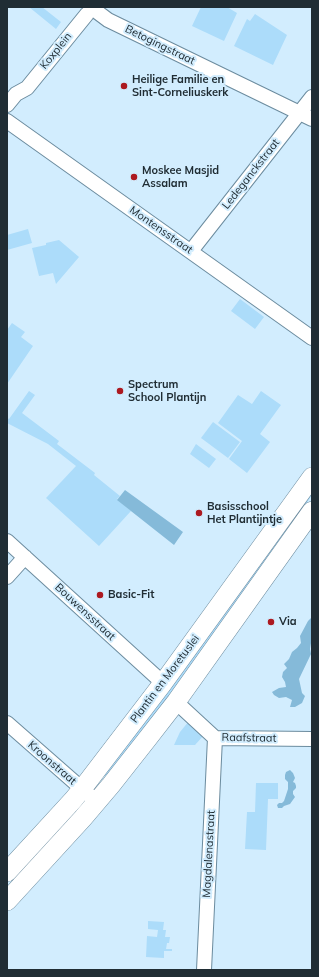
<!DOCTYPE html>
<html>
<head>
<meta charset="utf-8">
<style>
  body { margin:0 }
  #map { position:relative; width:319px; height:977px; overflow:hidden; background:#d2edfe; font-family:Mulish,sans-serif }
  canvas { display:block }
  .frame { position:absolute; inset:0; border:8px solid #202d34; pointer-events:none }
</style>
</head>
<body>
<div id="map">
<canvas width="319" height="977"></canvas>
<div class="frame"></div>
</div>
<script>
const context = document.querySelector('canvas').getContext('2d');
context.lineJoin = 'round';
function paint(path, color) {
  context.fillStyle = color;
  context.fill(path, 'evenodd');
}
function shape(rows) {
  const path = new Path2D();
  for (const r of rows) {
    path.moveTo(r[0], r[1]);
    for (let i = 2; i < r.length; i += 2) path.lineTo(r[i], r[i + 1]);
  }
  return path;
}
function strokePath(path, color, width, dash) {
  context.strokeStyle = color;
  context.lineWidth = width;
  context.lineCap = dash ? 'butt' : 'round';
  context.setLineDash(dash || []);
  context.stroke(path);
}
function write(font, color, halo, rows, align = 'center') {
  context.font = font + ' Mulish,sans-serif';
  context.lineWidth = 4;
  context.setLineDash([]);
  context.textBaseline = 'middle';
  context.strokeStyle = halo;
  context.fillStyle = color;
  for (const [text, x, y, turn = 0] of rows) {
    context.save();
    context.translate(x, y);
    context.rotate((+turn || 0) * Math.PI / 180);
    context.textAlign = isNaN(turn) ? turn : align;
    if (halo) context.strokeText(text, 0, 0);
    context.fillText(text, 0, 0);
    context.restore();
  }
}
paint(shape([
  [29,7,42,7,61,22,56,29],
  [201,7,227,7,237,13,224,41,192,26],
  [255,14,287,35,273,65,234,46,247,19,250,21],
  [28,229,32,243,7,250,7,235],
  [59,240,79,257,56,284,53,273,39,276,32,248,46,245,46,243],
  [240,299,264,317,255,329,231,311],
  [12,323,25,332,21,337,33,346,7,384,7,330],
  [29,391,35,395,22,413,59,441,57,444,95,473,94,475,120,496,117,499,131,511,99,546,46,498,76,466,48,444,7,423,7,418,9,419],
  [261,391,281,405,260,434,270,442,247,473,229,459,242,441,218,423,238,395,252,404],
  [213,422,240,442,228,458,201,438],
  [196,444,216,459,209,468,190,454],
  [312,487,312,495,308,501,299,521,109,779,100,772],
  [189,721,204,735,195,745,174,745,180,732],
  [256,783,278,783,278,799,268,799,266,850,245,849,247,812,255,812],
  [148,921,164,922,163,930,166,930,165,937,170,937,169,943,167,943,166,949,172,949,172,951,164,951,164,958,146,957,147,936,157,937,158,930,148,929]
]), '#acdcfa');
paint(shape([
  [125,490,183,532,174,545,117,500],
  [312,617,312,637,310,649,311,654,299,679,302,693,305,696,302,703,295,707,290,707,292,700,286,697,279,698,274,695,272,692,279,688,286,687,285,682,282,677,283,672,287,668,284,664,289,659,292,652,297,648,301,643,300,636,308,621],
  [290,770,293,773,295,778,293,782,295,783,296,786,296,788,293,791,293,794,295,797,290,804,284,806,282,808,278,808,277,805,279,803,282,803,284,801,288,789,288,782,285,779,285,775,286,772]
]), '#85bad9');
const minor = shape([
  [96,11,108,20,312,119],
  [7,105,16,94,27,88,87,14],
  [7,121,312,338],
  [191,251,312,97],
  [7,541,163,683],
  [7,577,25,557],
  [176,702,215,738,312,739],
  [7,723,97,802],
  [204,970,215,738]
]);
const secondary = shape([
  [7,872,73,800,82,789,163,683,312,477],
  [7,901,83,818,111,785,148,738,176,702,312,511]
]);
strokePath(minor, '#6c8c9f', 16);
strokePath(secondary, '#6c8c9f', 20);
strokePath(minor, '#fff', 14);
strokePath(secondary, '#fff', 19);
for (const [x, y, r, color] of [
  [124,86,4,"#ac1920"],
  [134,177,4,"#ac1920"],
  [120,391,4,"#ac1920"],
  [199,513,4,"#ac1920"],
  [100,595,4,"#ac1920"],
  [271,622,4,"#ac1920"]
]) {
  const dot = new Path2D();
  dot.arc(x, y, r, 0, 2 * Math.PI);
  context.fillStyle = color;
  context.fill(dot);
  strokePath(dot, '#d2edfe', 1.5);
}
write('11px', '#202d34', '#d2edfe', [
  ["Betogingstraat",160,45,26],
  ["Koxplein",56,51,-51],
  ["Ledeganckstraat",251,174,-52],
  ["Montensstraat",161,230,35],
  ["Bouwensstraat",85,612,43],
  ["Plantin en Moretuslei",165,679,-53],
  ["Raafstraat",249,738,1],
  ["Kroonstraat",52,763,41],
  ["Magdalenastraat",209,854,-87]
]);
write('bold 11px', '#202d34', '#d2edfe', [
  ["Heilige Familie en",132,80],
  ["Sint-Corneliuskerk",132,93],
  ["Moskee Masjid",142,171],
  ["Assalam",142,184],
  ["Spectrum",128,385],
  ["School Plantijn",128,398],
  ["Basisschool",207,507],
  ["Het Plantijntje",207,520],
  ["Basic-Fit",108,595],
  ["Via",279,622]
], 'left');
</script>
</body>
</html>
